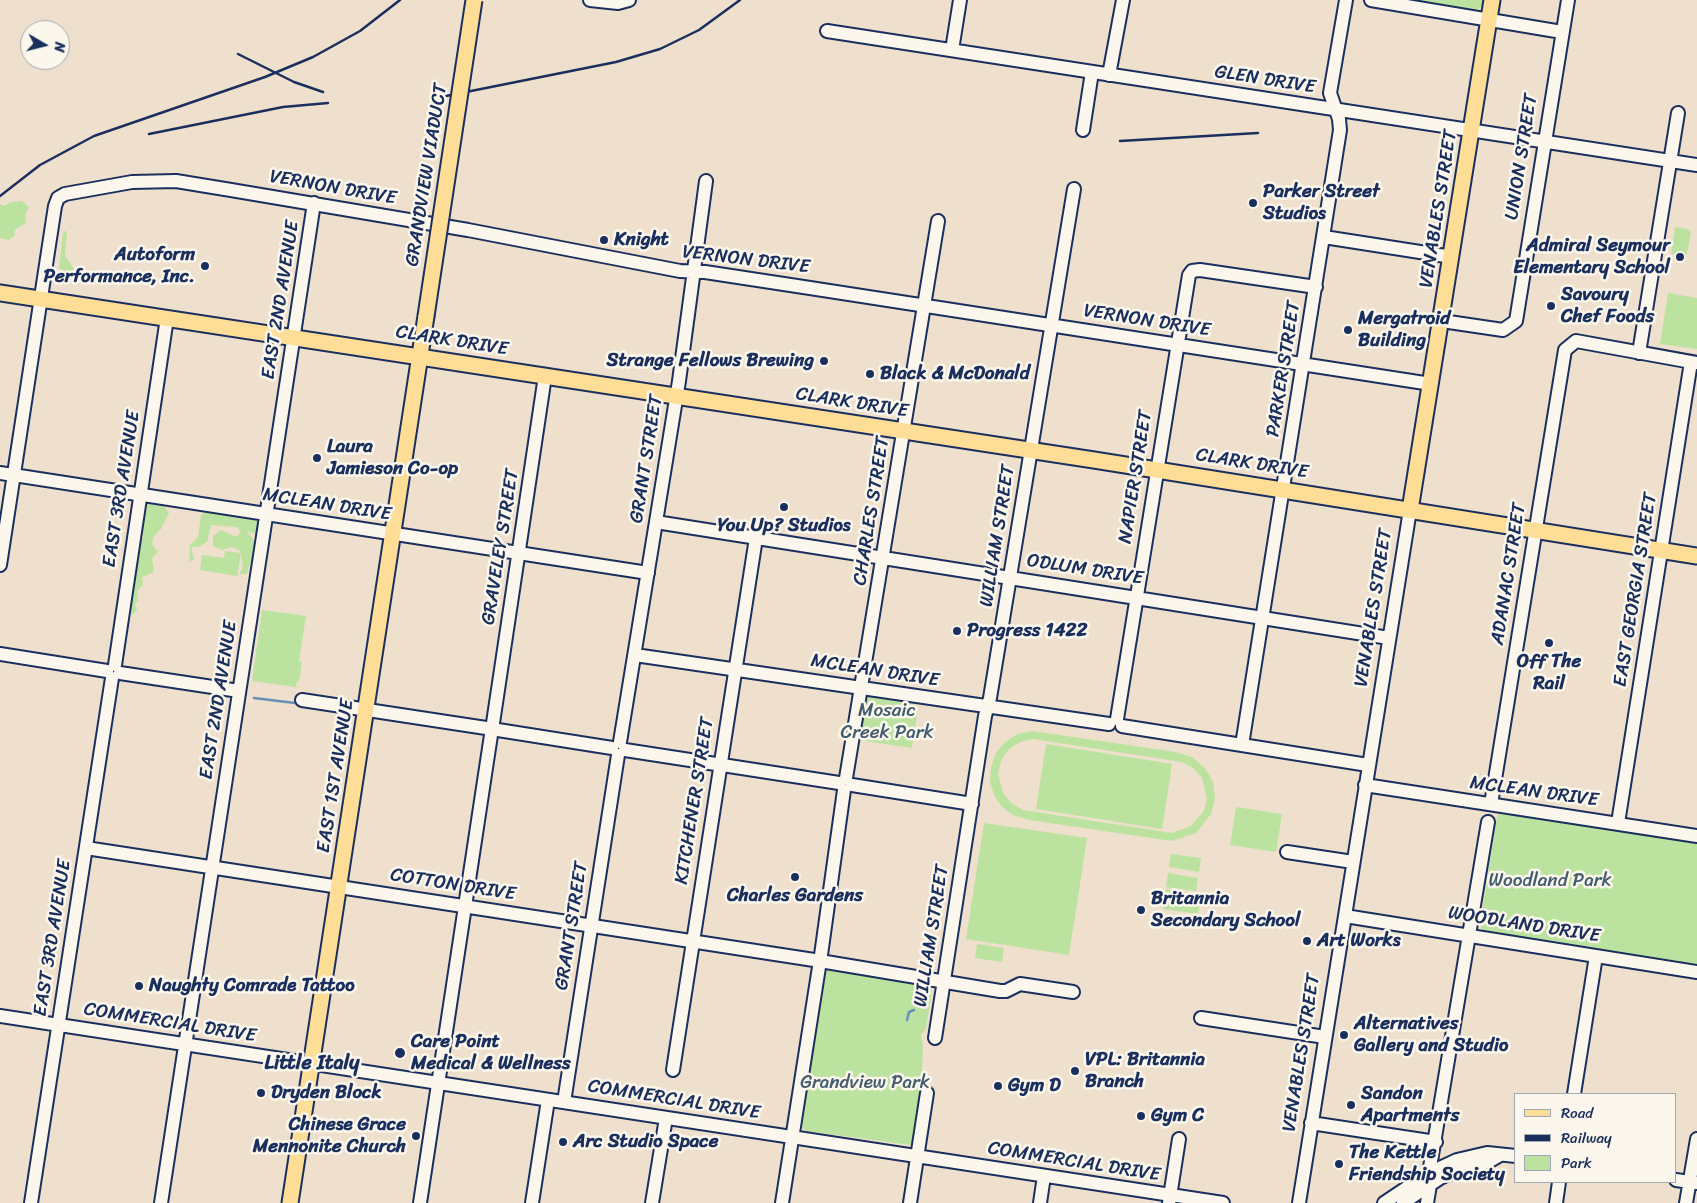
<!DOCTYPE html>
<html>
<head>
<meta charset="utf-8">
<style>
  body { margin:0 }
  #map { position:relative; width:1697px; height:1203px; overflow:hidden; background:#eee0cc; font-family:Sriracha,sans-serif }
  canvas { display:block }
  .legend { position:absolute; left:1514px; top:1093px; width:162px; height:90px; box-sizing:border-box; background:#fbf7ec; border:1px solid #a1a7b3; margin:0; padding:6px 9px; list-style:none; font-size:15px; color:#1b2f5e }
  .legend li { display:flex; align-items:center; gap:10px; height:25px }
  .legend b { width:25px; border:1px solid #a1a7b3 }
  .north { position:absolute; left:20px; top:20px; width:50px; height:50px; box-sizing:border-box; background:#fbf7ec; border:1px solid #a1a7b3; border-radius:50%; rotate:98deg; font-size:14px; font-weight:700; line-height:20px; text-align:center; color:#1b2f5e }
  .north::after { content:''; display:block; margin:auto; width:18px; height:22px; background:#1b2f5e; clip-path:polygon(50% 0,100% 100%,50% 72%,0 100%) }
</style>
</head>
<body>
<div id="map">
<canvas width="1697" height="1203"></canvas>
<ul class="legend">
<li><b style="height:6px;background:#fedd96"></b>Road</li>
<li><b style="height:6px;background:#1b2f5e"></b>Railway</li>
<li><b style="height:14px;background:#bbe39f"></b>Park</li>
</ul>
<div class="north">N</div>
</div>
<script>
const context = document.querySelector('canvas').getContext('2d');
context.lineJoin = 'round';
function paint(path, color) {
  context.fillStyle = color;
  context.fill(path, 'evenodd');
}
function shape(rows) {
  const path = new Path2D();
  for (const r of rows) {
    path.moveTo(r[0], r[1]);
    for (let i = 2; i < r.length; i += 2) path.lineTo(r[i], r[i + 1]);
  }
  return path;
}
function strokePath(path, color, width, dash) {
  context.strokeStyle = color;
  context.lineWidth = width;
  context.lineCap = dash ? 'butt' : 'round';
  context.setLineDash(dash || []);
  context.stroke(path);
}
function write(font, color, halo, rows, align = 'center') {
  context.font = font + ' Sriracha,sans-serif';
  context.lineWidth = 5;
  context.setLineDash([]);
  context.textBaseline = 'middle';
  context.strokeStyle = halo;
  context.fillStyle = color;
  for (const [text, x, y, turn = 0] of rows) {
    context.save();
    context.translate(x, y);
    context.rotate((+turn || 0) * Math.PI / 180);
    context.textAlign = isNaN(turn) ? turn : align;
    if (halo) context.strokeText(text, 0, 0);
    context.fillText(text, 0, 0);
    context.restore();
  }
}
paint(shape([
  [1410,0,1484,0,1480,8,1473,11],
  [22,201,29,207,25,215,26,223,14,230,15,235,9,240,0,238,0,204,4,206,11,202],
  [1675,227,1688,229,1691,232,1687,254,1685,256,1671,254],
  [65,231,67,232,65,256,74,269,68,274,59,268,63,232],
  [1668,293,1697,298,1697,349,1660,344],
  [148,502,164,506,169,513,161,529,154,536,152,544,158,552,152,558,154,572,142,577,143,585,137,591,138,601,135,604,137,610,132,615,128,610,132,604,129,601,131,585,134,581,132,580,134,564,138,560,136,557,137,543,145,536,140,534,140,511],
  [209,510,252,515,258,522,256,534,247,531,256,543,247,574,240,574,243,566,241,554,237,576,200,570,202,555,224,558,225,551,241,553,239,550,232,547,222,550,213,546,213,536,221,530,236,537,241,532,237,527,211,525,207,542,198,547,191,547,194,559,189,563,190,545,198,537,201,515],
  [262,610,306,616,299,661,302,662,299,681,297,681,296,687,252,681],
  [872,697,915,703,918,709,912,748,858,740,864,701,866,698],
  [1032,731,1176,752,1192,757,1205,768,1213,782,1215,798,1211,814,1196,833,1172,841,1029,820,1013,815,1002,807,994,795,990,781,991,767,996,753,1005,742,1018,734],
  [1033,739,1182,762,1193,768,1202,778,1207,798,1204,811,1191,826,1172,833,1023,810,1011,803,1003,793,998,774,1001,761,1009,749,1020,742],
  [1046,744,1172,764,1162,829,1036,809],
  [1236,807,1282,814,1276,852,1230,845],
  [1502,811,1697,842,1697,966,1484,933,1480,925,1497,816],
  [984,823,1087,838,1069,955,966,939],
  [1171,854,1201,858,1199,872,1169,867],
  [1168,873,1198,878,1196,891,1166,887],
  [1166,889,1201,895,1198,914,1163,909],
  [977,944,1004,948,1002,962,975,958],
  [829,969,930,984,932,992,926,1028,921,1035,923,1047,921,1097,914,1142,911,1145,806,1131,801,1127,824,982,822,979,825,970]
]), '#bbe39f');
strokePath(shape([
  [254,698,295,703],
  [907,1020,909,1012,914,1010]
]), '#678fba', 2.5);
const minor = shape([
  [590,0,618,3,629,0],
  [1371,0,1562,32],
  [827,31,1697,165],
  [952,50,960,0],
  [1109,75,1123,0],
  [1083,130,1092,72],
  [1324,237,1452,257],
  [1442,321,1503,330,1516,321,1568,0],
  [1639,353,1678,113],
  [0,473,648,573],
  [656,522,1389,638],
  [0,565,55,206,58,198,65,194,132,182,176,181,231,190,468,230,680,271,705,272,810,288,1431,384],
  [0,654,107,671],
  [635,655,1109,724],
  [115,665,167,318],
  [120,673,239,691],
  [302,700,486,728],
  [1117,719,1189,275,1192,271,1200,270,1316,287],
  [493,723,545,376],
  [1122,726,1368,765],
  [498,730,612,748],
  [620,742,679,381,706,181],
  [1242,745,1340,130,1339,119,1330,93,1346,0],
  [625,750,839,783],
  [846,778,938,221],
  [852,785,972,804],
  [1365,785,1697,836],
  [1491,804,1565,350,1576,341,1697,363],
  [1618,823,1691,362],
  [86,848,814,960],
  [1287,852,1353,862],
  [1345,916,1697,972],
  [821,955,844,790],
  [826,962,1000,991,1006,991,1020,984,1073,992],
  [0,1016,1223,1203],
  [1201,1018,1325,1037],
  [935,1038,985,716,990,698,1074,189],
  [673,1070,756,538],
  [1574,1094,1596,956],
  [564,1102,618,755],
  [1311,1123,1436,1142],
  [1429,1173,1488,822],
  [1676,1180,1697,1183],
  [31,1203,112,678],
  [161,1203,314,203],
  [420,1203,491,735],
  [532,1203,548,1100],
  [652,1203,666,1118],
  [782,1203,819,967],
  [910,1203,927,1093],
  [1040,1203,1044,1176],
  [1169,1203,1179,1139],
  [1299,1203,1410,510],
  [1384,1203,1429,1173,1457,1160,1487,1153,1516,1156],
  [1403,1203,1440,1178,1458,1170,1488,1162,1500,1155],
  [1427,1203,1430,1185],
  [1556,1203,1559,1182],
  [1686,1203,1697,1139]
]);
const major = shape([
  [0,293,1094,460,1697,556],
  [1410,510,1492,0],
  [290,1203,426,316]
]);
strokePath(minor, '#1b2f5e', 16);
strokePath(major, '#1b2f5e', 19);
strokePath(minor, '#fbf7ec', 12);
strokePath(major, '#fedd96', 15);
strokePath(shape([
  [238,54,294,82,323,92],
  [441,97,616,62,660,49,699,30,740,0],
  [149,134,283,107,328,103],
  [1120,141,1258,133],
  [0,196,40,165,94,136,265,77,313,57,360,31,400,0]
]), '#1b2f5e', 2.5);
const majorBridge = shape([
  [426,316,474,0]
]);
strokePath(majorBridge, '#1b2f5e', 19, []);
strokePath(majorBridge, '#fedd96', 15);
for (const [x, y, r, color] of [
  [1253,203,5,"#1b2f5e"],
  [604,240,5,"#1b2f5e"],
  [1680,257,5,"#1b2f5e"],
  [205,266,5,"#1b2f5e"],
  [1551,306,5,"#1b2f5e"],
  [1348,330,5,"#1b2f5e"],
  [824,361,5,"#1b2f5e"],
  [870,374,5,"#1b2f5e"],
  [317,458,5,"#1b2f5e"],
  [784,507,5,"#1b2f5e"],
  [957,631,5,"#1b2f5e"],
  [1549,643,5,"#1b2f5e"],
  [795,877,5,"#1b2f5e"],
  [1141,910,5,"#1b2f5e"],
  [1307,941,5,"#1b2f5e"],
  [139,986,5,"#1b2f5e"],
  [1344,1035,5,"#1b2f5e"],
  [400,1053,6,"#1b2f5e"],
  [1075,1071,5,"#1b2f5e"],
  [998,1086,5,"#1b2f5e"],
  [261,1093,5,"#1b2f5e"],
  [1351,1105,5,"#1b2f5e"],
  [1141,1116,5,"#1b2f5e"],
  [416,1136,5,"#1b2f5e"],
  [563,1142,5,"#1b2f5e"],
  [1339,1164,5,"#1b2f5e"]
]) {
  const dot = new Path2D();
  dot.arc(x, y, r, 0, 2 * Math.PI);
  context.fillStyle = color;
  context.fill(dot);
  strokePath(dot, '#fbf7ec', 2);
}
write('19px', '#1b2f5e', '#fbf7ec', [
  ["GLEN DRIVE",1265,80,9],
  ["UNION STREET",1522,157,-81],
  ["GRANDVIEW VIADUCT",427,175,-81],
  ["VERNON DRIVE",333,188,10],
  ["VENABLES STREET",1439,209,-81],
  ["VERNON DRIVE",746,260,7],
  ["EAST 2ND AVENUE",281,300,-81],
  ["VERNON DRIVE",1147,321,9],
  ["CLARK DRIVE",452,341,9],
  ["PARKER STREET",1284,369,-81],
  ["CLARK DRIVE",852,403,9],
  ["GRANT STREET",647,459,-81],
  ["CLARK DRIVE",1252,464,9],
  ["NAPIER STREET",1136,477,-81],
  ["EAST 3RD AVENUE",122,489,-81],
  ["MCLEAN DRIVE",327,505,9],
  ["CHARLES STREET",872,511,-81],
  ["WILLIAM STREET",998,536,-81],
  ["GRAVELEY STREET",501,547,-81],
  ["ODLUM DRIVE",1085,570,9],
  ["ADANAC STREET",1509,574,-81],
  ["EAST GEORGIA STREET",1636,590,-81],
  ["VENABLES STREET",1374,608,-81],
  ["MCLEAN DRIVE",875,671,9],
  ["EAST 2ND AVENUE",219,700,-81],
  ["EAST 1ST AVENUE",336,776,-81],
  ["MCLEAN DRIVE",1534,792,8],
  ["KITCHENER STREET",695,801,-81],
  ["COTTON DRIVE",453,885,9],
  ["WOODLAND DRIVE",1524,925,9],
  ["GRANT STREET",572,926,-81],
  ["WILLIAM STREET",932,936,-81],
  ["EAST 3RD AVENUE",53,938,-81],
  ["COMMERCIAL DRIVE",170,1023,9],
  ["VENABLES STREET",1302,1053,-81],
  ["COMMERCIAL DRIVE",674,1100,9],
  ["COMMERCIAL DRIVE",1074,1162,9]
]);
write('bold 19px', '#1b2f5e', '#fbf7ec', [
  ["Parker Street",1263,192],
  ["Studios",1263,214],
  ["Knight",614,240],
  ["Admiral Seymour",1670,246,"right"],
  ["Elementary School",1670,268,"right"],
  ["Autoform",195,255,"right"],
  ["Performance, Inc.",195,277,"right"],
  ["Savoury",1561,295],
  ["Chef Foods",1561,317],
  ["Mergatroid",1358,319],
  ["Building",1358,341],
  ["Strange Fellows Brewing",814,361,"right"],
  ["Black & McDonald",880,374],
  ["Laura",327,447],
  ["Jamieson Co-op",327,469],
  ["You Up? Studios",784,526,"center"],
  ["Progress 1422",967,631],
  ["Off The",1549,662,"center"],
  ["Rail",1549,684,"center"],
  ["Charles Gardens",795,896,"center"],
  ["Britannia",1151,899],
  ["Secondary School",1151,921],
  ["Art Works",1317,941],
  ["Naughty Comrade Tattoo",149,986],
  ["Alternatives",1354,1024],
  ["Gallery and Studio",1354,1046],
  ["Care Point",411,1042],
  ["Medical & Wellness",411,1064],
  ["VPL: Britannia",1085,1060],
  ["Branch",1085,1082],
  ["Gym D",1008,1086],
  ["Dryden Block",271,1093],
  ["Sandon",1361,1094],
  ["Apartments",1361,1116],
  ["Gym C",1151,1116],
  ["Chinese Grace",406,1125,"right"],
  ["Mennonite Church",406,1147,"right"],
  ["Arc Studio Space",573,1142],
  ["The Kettle",1349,1153],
  ["Friendship Society",1349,1175]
], 'left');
write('19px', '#435c6e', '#fbf7ec', [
  ["Mosaic",887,711],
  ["Creek Park",887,733],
  ["Woodland Park",1550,881],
  ["Grandview Park",865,1083]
]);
write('bold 20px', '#1b2f5e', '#fbf7ec', [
  ["Little Italy",312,1064]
]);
</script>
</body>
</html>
